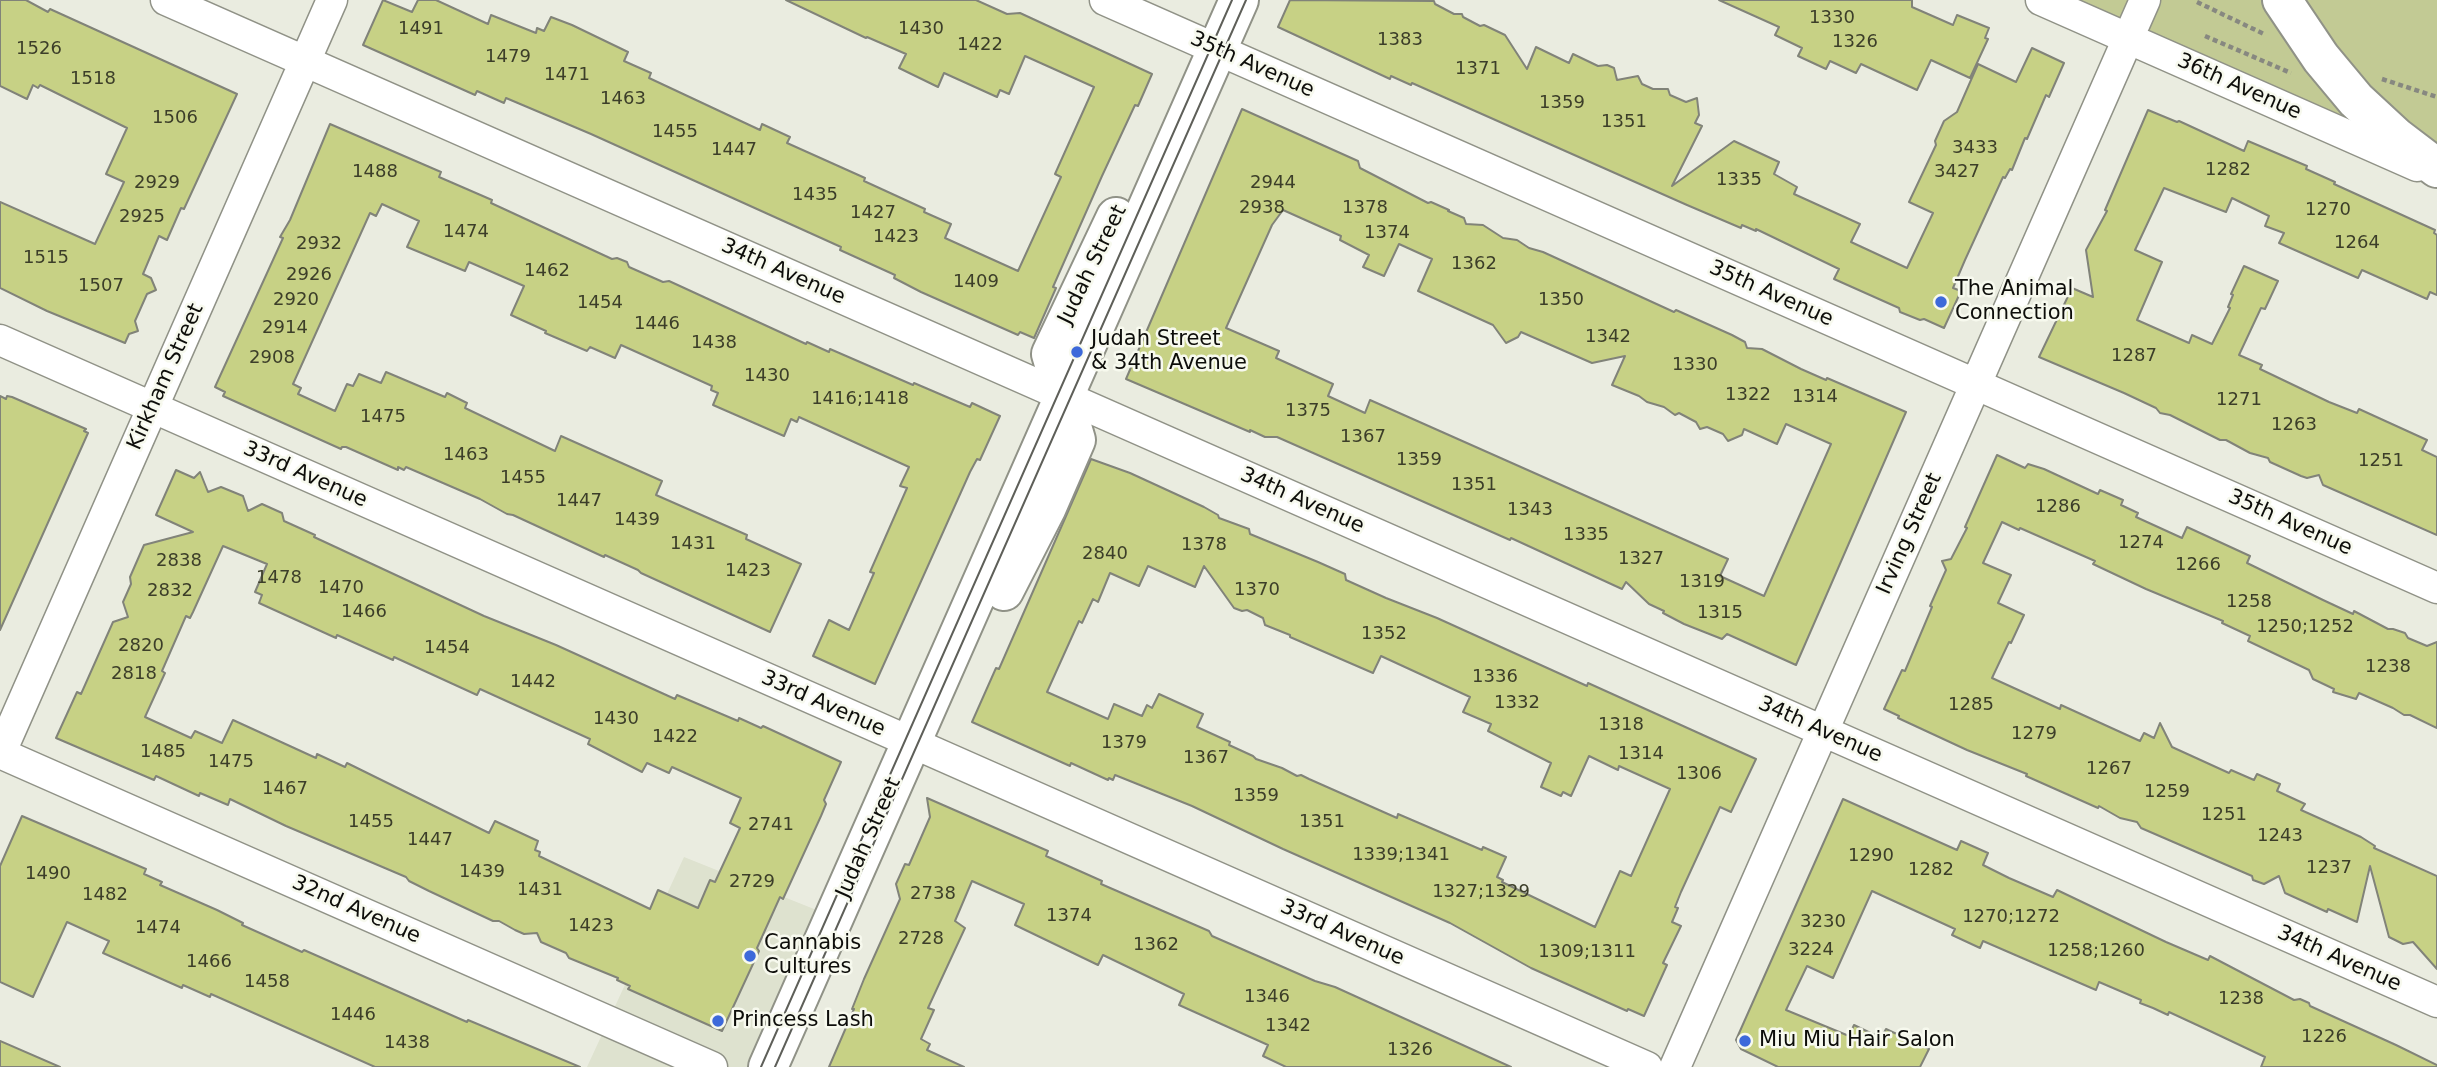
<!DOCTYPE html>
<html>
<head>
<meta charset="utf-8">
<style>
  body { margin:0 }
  canvas { display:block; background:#eaece0 }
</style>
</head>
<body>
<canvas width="2437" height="1067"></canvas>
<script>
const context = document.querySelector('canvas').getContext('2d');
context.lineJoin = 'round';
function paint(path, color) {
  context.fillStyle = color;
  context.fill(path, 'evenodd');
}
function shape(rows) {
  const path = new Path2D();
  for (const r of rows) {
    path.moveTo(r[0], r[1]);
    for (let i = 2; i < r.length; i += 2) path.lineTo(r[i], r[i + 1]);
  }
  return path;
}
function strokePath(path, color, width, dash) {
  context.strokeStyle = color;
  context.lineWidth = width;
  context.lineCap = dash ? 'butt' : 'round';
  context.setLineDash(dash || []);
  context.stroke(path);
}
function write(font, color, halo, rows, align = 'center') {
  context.font = font + ' "DejaVu Sans",sans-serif';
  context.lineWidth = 5;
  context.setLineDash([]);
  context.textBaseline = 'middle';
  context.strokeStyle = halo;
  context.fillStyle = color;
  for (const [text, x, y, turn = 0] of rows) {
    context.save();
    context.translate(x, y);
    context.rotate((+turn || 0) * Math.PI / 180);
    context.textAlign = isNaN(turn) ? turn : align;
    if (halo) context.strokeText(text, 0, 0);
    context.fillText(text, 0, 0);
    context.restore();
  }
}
paint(shape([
  [684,857,834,917,768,1067,587,1067]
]), '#dee2cf');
paint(shape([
  [2041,0,2437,0,2437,175]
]), '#c2ca94');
const building = shape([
  [0,0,26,0,48,12,50,9,237,94,184,209,181,208,167,240,159,236,143,274,151,278,156,290,147,294,135,321,138,331,129,334,125,343,47,311,0,288,0,202,95,244,124,182,106,174,127,128,40,85,38,88,33,85,27,99,0,86,0,0],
  [383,0,412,12,418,0,436,0,488,24,491,15,536,33,537,28,544,31,551,17,572,25,628,52,624,61,651,73,649,78,760,130,762,124,790,137,787,143,865,178,864,181,925,209,924,212,951,224,945,238,1018,271,1061,177,1055,174,1094,87,1025,56,1009,94,1000,90,997,97,944,73,938,87,899,68,906,54,867,37,866,38,786,0,976,0,1007,14,1020,13,1152,74,1138,106,1135,105,1102,176,1053,287,1056,288,1034,338,1020,332,1018,335,921,292,894,278,895,275,840,250,841,247,591,134,506,98,504,103,477,91,475,95,363,45,383,0],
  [1290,0,1434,1,1435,4,1454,14,1462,14,1463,17,1480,26,1484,25,1505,35,1527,69,1536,47,1569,63,1573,54,1598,66,1607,65,1614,68,1617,80,1638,76,1642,84,1653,89,1668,89,1670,95,1686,102,1697,98,1699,115,1695,123,1702,126,1672,186,1734,141,1779,162,1774,174,1797,187,1794,194,1860,224,1851,242,1907,268,1933,213,1909,202,1936,145,1935,141,1944,121,1957,112,1978,64,2016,82,2032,48,2064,63,2049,97,2046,95,2027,139,2025,138,2012,170,2010,169,2005,178,2003,177,1965,260,1953,288,1961,291,1944,328,1924,319,1920,320,1900,312,1899,308,1834,279,1839,269,1756,229,1756,231,1742,225,1741,228,1687,205,1412,83,1411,85,1391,76,1390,79,1278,27,1290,0],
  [1719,0,1912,0,1912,7,1953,25,1957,15,1989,28,1985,38,1988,39,1970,78,1931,60,1917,90,1861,64,1856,73,1830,61,1826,69,1798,56,1802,48,1775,35,1779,27,1719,0],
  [1242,109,1358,161,1360,168,1428,203,1431,202,1449,210,1448,211,1464,218,1466,224,1483,225,1503,238,1517,240,1529,248,1543,252,1674,312,1676,310,1732,335,1745,342,1747,348,1762,349,1801,369,1826,380,1827,378,1906,412,1796,665,1727,634,1722,639,1684,624,1663,613,1664,611,1649,604,1626,582,1622,589,1511,538,1510,540,1277,437,1265,437,1250,430,1250,432,1126,379,1242,109],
  [1283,210,1341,236,1340,240,1369,255,1363,267,1384,276,1399,244,1432,259,1418,291,1493,325,1506,343,1518,337,1521,332,1592,363,1625,356,1612,385,1639,396,1647,402,1664,407,1675,415,1679,413,1696,422,1700,429,1707,427,1723,434,1728,441,1742,435,1744,429,1777,444,1786,424,1831,444,1764,596,1720,576,1728,559,1370,400,1365,413,1328,396,1333,384,1276,358,1279,351,1226,328,1272,225,1283,210],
  [2148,110,2177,122,2179,121,2244,151,2248,141,2307,166,2306,169,2335,182,2334,184,2435,230,2434,233,2437,235,2437,295,2430,292,2427,299,2362,270,2358,278,2279,243,2284,233,2265,226,2269,216,2232,198,2226,212,2164,188,2135,250,2162,262,2137,320,2189,343,2192,335,2212,344,2230,308,2228,307,2233,295,2231,294,2244,266,2278,281,2265,309,2261,308,2239,355,2262,365,2260,369,2329,402,2357,413,2359,409,2427,440,2422,450,2437,457,2437,535,2323,485,2319,475,2307,478,2301,476,2270,462,2268,458,2250,453,2226,440,2220,440,2170,415,2160,413,2156,408,2124,393,2039,357,2072,288,2093,297,2086,250,2107,211,2105,210,2148,110],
  [330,124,441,172,439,177,492,200,491,203,612,259,617,258,627,262,629,267,663,282,669,281,806,344,807,342,829,352,830,349,913,385,914,383,970,407,972,403,1000,416,980,460,977,459,970,472,875,684,813,656,829,620,849,630,874,573,870,572,907,488,900,486,909,467,799,417,797,422,791,419,784,436,713,405,718,393,711,390,712,386,621,345,615,358,590,347,587,351,545,333,546,331,511,315,524,286,469,262,465,271,407,247,419,221,382,204,376,216,370,213,293,384,301,388,298,394,335,411,347,384,353,386,359,374,381,383,386,372,445,397,447,393,467,403,465,408,555,451,561,436,662,481,656,495,747,535,746,539,801,564,770,632,641,573,638,570,605,555,604,557,513,515,507,514,480,499,406,467,404,470,398,467,398,470,346,447,342,447,341,449,223,396,225,392,215,387,283,238,280,237,290,220,330,124],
  [0,396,6,399,7,396,12,397,86,429,84,431,88,433,0,630,0,396],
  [1997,455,2025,468,2028,464,2044,469,2098,494,2100,490,2123,500,2121,505,2138,513,2136,517,2182,538,2187,527,2250,556,2247,563,2323,600,2353,614,2354,611,2388,629,2393,629,2405,633,2408,638,2427,646,2437,642,2437,728,2410,715,2404,715,2393,708,2359,693,2356,699,2333,692,2334,689,2313,679,2309,670,2248,641,2250,636,2222,623,2223,621,2146,589,2093,564,2095,561,2020,528,2019,530,2002,522,1983,563,2011,575,1998,603,2024,615,2011,643,2009,642,1992,678,2060,709,2061,705,2140,741,2144,733,2154,738,2160,723,2172,747,2229,773,2231,770,2254,780,2257,774,2280,784,2277,791,2305,804,2301,810,2361,837,2375,846,2374,848,2437,876,2437,969,2413,942,2403,944,2389,937,2370,866,2357,922,2328,909,2327,912,2285,893,2279,876,2264,884,2253,880,2252,876,2141,828,2137,822,2120,818,2099,806,2098,808,2026,776,2027,774,1967,750,1898,718,1899,716,1884,709,1902,670,1905,671,1932,607,1930,606,1946,570,1942,561,1951,559,1967,528,1965,527,1997,455],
  [1091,459,1130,473,1204,507,1218,515,1219,518,1249,529,1250,534,1318,562,1345,574,1346,580,1386,598,1437,618,1587,686,1588,683,1756,759,1731,812,1720,807,1681,892,1675,907,1678,908,1672,922,1681,926,1663,963,1667,965,1644,1016,1628,1009,1627,1011,1531,968,1450,923,1283,849,1192,806,1115,775,1113,780,1109,778,1108,780,1071,763,1070,766,972,722,996,668,999,669,1091,459],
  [1148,566,1195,587,1204,566,1234,608,1242,611,1247,610,1263,618,1265,625,1290,635,1290,637,1373,673,1381,656,1470,697,1463,712,1491,724,1488,731,1551,763,1541,787,1561,796,1563,792,1571,796,1589,756,1618,770,1619,766,1670,789,1631,876,1620,871,1595,927,1502,882,1503,880,1497,877,1506,857,1483,847,1482,850,1398,814,1397,818,1309,779,1301,775,1297,776,1282,768,1256,759,1253,756,1229,745,1230,742,1197,727,1203,714,1159,694,1152,708,1147,705,1142,716,1114,704,1108,719,1047,692,1079,621,1082,623,1093,599,1098,602,1110,573,1139,586,1148,566],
  [176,470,194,478,200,472,208,492,221,487,243,496,248,511,262,504,282,513,284,521,315,535,314,537,484,616,556,645,675,699,677,695,738,721,739,718,761,728,763,726,841,762,824,800,826,804,821,816,783,899,780,897,757,948,759,951,722,1031,628,989,630,986,617,980,618,978,569,958,566,953,541,942,537,933,524,934,515,930,499,921,493,921,429,891,409,881,406,877,286,826,230,799,228,805,200,793,199,796,156,776,154,780,56,738,77,692,81,694,113,622,128,617,123,602,131,584,130,577,144,545,193,532,156,515,176,470],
  [223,546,267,564,255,592,262,595,259,603,336,638,337,635,393,660,394,657,477,695,480,689,590,739,588,744,642,772,647,763,669,773,672,767,741,798,730,823,740,828,715,882,710,880,698,908,658,890,650,909,539,856,540,852,535,850,538,841,495,821,489,833,347,763,345,767,317,754,316,758,233,720,222,743,195,731,191,738,145,717,165,673,162,671,186,616,190,618,193,612,223,546],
  [927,798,1048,851,1046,856,1102,881,1101,884,1209,931,1212,936,1315,981,1335,987,1511,1067,1286,1067,1263,1056,1268,1045,1179,1005,1184,994,1103,955,1098,965,1015,925,1024,904,972,881,955,921,965,928,928,1008,934,1010,921,1039,930,1044,927,1050,964,1067,829,1067,854,1009,852,1009,864,979,900,899,896,884,905,864,909,865,930,817,927,798],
  [1843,799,1957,850,1961,841,1988,853,1983,865,2009,878,2053,897,2057,890,2166,942,2208,960,2210,956,2294,1000,2300,999,2309,1003,2310,1006,2396,1045,2437,1065,2437,1067,2261,1067,2265,1057,2210,1031,2169,1012,2168,1015,2153,1008,2140,1003,2141,1000,2099,982,2096,990,1983,941,1980,948,1952,935,1955,929,1872,891,1833,978,1807,966,1786,1010,1849,1036,1854,1025,1881,1038,1886,1029,1929,1049,1920,1067,1778,1067,1741,1049,1736,1040,1843,799],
  [22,816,146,869,144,874,162,882,160,885,217,910,243,923,242,925,302,952,304,950,467,1022,468,1020,580,1067,375,1067,211,994,210,997,183,985,182,988,103,953,109,941,67,922,33,997,0,982,0,866,22,816],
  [0,1041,60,1067,0,1067,0,1041]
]);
paint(building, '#c7d185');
strokePath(building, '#818379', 2);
const street = shape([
  [166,0,2437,1002],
  [1105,0,2437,588],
  [2041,0,2417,166],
  [0,340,1647,1067],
  [0,753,712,1067],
  [0,754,332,0],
  [1675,1067,2145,0]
]);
const secondary = shape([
  [2282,0,2321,58,2356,100,2396,137,2437,168],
  [1004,591,1047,507,1076,440,1051,354,1116,217],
  [768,1067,1239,0]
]);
strokePath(street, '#909287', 33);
strokePath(secondary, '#909287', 42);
strokePath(shape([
  [2197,2,2266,35],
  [2205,36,2291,73],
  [2382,79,2437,97]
]), '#878880', 4.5, [5, 3.5]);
strokePath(street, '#fff', 30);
strokePath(secondary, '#fff', 38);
strokePath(shape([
  [761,1067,1232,0],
  [775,1067,1246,0]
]), '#5e5f59', 2);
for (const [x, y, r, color] of [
  [1941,302,7,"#3d69da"],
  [1077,352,7,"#3d69da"],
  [750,956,7,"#3d69da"],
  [718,1021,7,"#3d69da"],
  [1745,1041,7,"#3d69da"]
]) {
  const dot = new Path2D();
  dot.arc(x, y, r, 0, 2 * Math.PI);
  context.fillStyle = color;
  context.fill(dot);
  strokePath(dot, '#f7f9ee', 2.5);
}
write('18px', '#3c3e29', null, [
  ["1330",1832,18],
  ["1491",421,29],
  ["1430",921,29],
  ["1383",1400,40],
  ["1326",1855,42],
  ["1422",980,45],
  ["1526",39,49],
  ["1479",508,57],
  ["1371",1478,69],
  ["1471",567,75],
  ["1518",93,79],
  ["1463",623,99],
  ["1359",1562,103],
  ["1506",175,118],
  ["1351",1624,122],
  ["1455",675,132],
  ["3433",1975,148],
  ["1447",734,150],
  ["1282",2228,170],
  ["1488",375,172],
  ["3427",1957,172],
  ["1335",1739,180],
  ["2929",157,183],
  ["2944",1273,183],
  ["1435",815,195],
  ["2938",1262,208],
  ["1378",1365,208],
  ["1270",2328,210],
  ["1427",873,213],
  ["2925",142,217],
  ["1474",466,232],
  ["1374",1387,233],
  ["1423",896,237],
  ["1264",2357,243],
  ["2932",319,244],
  ["1515",46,258],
  ["1362",1474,264],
  ["1462",547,271],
  ["2926",309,275],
  ["1409",976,282],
  ["1507",101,286],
  ["2920",296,300],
  ["1350",1561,300],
  ["1454",600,303],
  ["1446",657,324],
  ["2914",285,328],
  ["1342",1608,337],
  ["1438",714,343],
  ["1287",2134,356],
  ["2908",272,358],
  ["1330",1695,365],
  ["1430",767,376],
  ["1322",1748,395],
  ["1314",1815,397],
  ["1416;1418",860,399],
  ["1271",2239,400],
  ["1375",1308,411],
  ["1475",383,417],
  ["1263",2294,425],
  ["1367",1363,437],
  ["1463",466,455],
  ["1359",1419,460],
  ["1251",2381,461],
  ["1455",523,478],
  ["1351",1474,485],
  ["1447",579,501],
  ["1286",2058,507],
  ["1343",1530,510],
  ["1439",637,520],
  ["1335",1586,535],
  ["1274",2141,543],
  ["1431",693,544],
  ["1378",1204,545],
  ["2840",1105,554],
  ["1327",1641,559],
  ["2838",179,561],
  ["1266",2198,565],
  ["1423",748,571],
  ["1478",279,578],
  ["1319",1702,582],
  ["1470",341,588],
  ["1370",1257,590],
  ["2832",170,591],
  ["1258",2249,602],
  ["1466",364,612],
  ["1315",1720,613],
  ["1250;1252",2305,627],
  ["1352",1384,634],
  ["2820",141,646],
  ["1454",447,648],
  ["1238",2388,667],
  ["2818",134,674],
  ["1336",1495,677],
  ["1442",533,682],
  ["1332",1517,703],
  ["1285",1971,705],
  ["1430",616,719],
  ["1318",1621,725],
  ["1279",2034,734],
  ["1422",675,737],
  ["1379",1124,743],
  ["1485",163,752],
  ["1314",1641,754],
  ["1367",1206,758],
  ["1475",231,762],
  ["1267",2109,769],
  ["1306",1699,774],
  ["1467",285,789],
  ["1259",2167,792],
  ["1359",1256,796],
  ["1251",2224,815],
  ["1455",371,822],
  ["1351",1322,822],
  ["2741",771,825],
  ["1243",2280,836],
  ["1447",430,840],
  ["1339;1341",1401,855],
  ["1290",1871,856],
  ["1237",2329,868],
  ["1282",1931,870],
  ["1439",482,872],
  ["1490",48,874],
  ["2729",752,882],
  ["1431",540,890],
  ["1327;1329",1481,892],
  ["2738",933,894],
  ["1482",105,895],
  ["1374",1069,916],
  ["1270;1272",2011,917],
  ["3230",1823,922],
  ["1423",591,926],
  ["1474",158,928],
  ["2728",921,939],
  ["1362",1156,945],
  ["3224",1811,950],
  ["1258;1260",2096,951],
  ["1309;1311",1587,952],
  ["1466",209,962],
  ["1458",267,982],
  ["1346",1267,997],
  ["1238",2241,999],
  ["1446",353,1015],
  ["1342",1288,1026],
  ["1226",2324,1037],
  ["1438",407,1043],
  ["1326",1410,1050]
]);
write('21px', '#0d0d0a', '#f7f9ee', [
  ["35th Avenue",1252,65,24],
  ["36th Avenue",2239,87,24],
  ["Judah Street",1093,265,-64],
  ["34th Avenue",783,272,24],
  ["35th Avenue",1771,294,24],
  ["Kirkham Street",166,377,-66],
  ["33rd Avenue",305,475,24],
  ["34th Avenue",1302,501,24],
  ["35th Avenue",2290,523,24],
  ["Irving Street",1910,534,-66],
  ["33rd Avenue",823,704,24],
  ["34th Avenue",1820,730,24],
  ["Judah Street",869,838,-66],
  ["32nd Avenue",356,910,24],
  ["33rd Avenue",1342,933,24],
  ["34th Avenue",2339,959,24]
]);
write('21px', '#0d0d0a', '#f7f9ee', [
  ["The Animal",1955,290],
  ["Connection",1955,314],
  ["Judah Street",1091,340],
  ["& 34th Avenue",1091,364],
  ["Cannabis",764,944],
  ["Cultures",764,968],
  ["Princess Lash",732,1021],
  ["Miu Miu Hair Salon",1759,1041]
], 'left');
</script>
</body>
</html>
